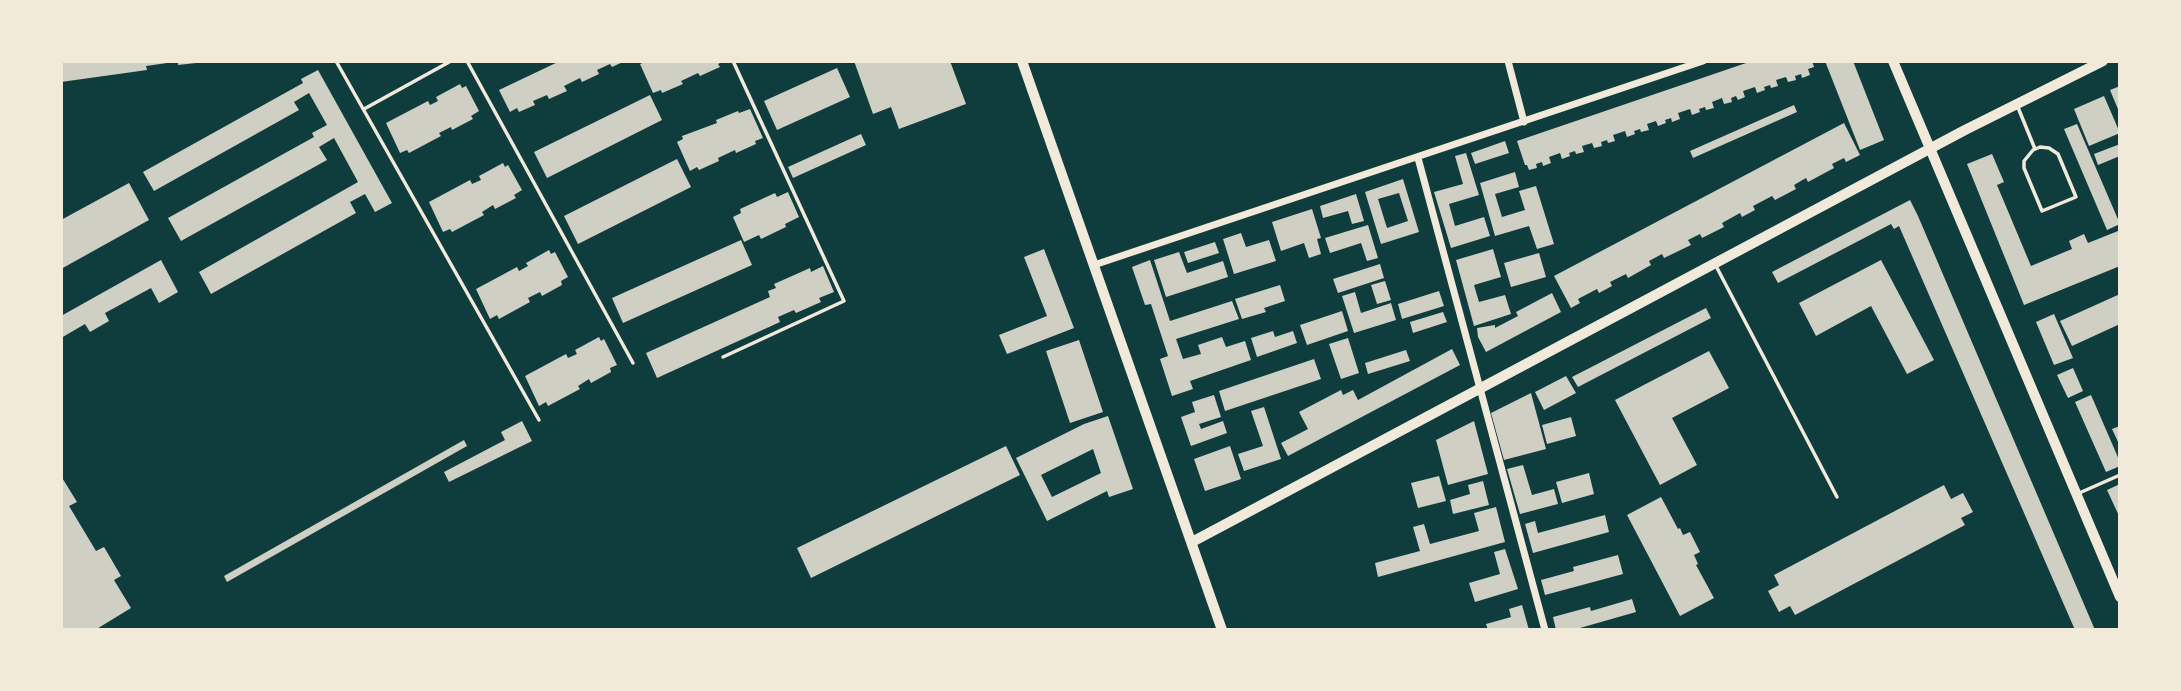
<!DOCTYPE html>
<html>
<head>
<meta charset="utf-8">
<style>
  body { margin:0 }
  #map { position:relative; width:2181px; height:691px; overflow:hidden; background:#0f3d3e; font-family:"Exo 2",sans-serif }
  canvas { display:block }
  .frame { position:absolute; inset:0; border:63px solid #f1e9da; pointer-events:none }
</style>
</head>
<body>
<div id="map">
<canvas width="2181" height="691"></canvas>
<div class="frame"></div>
</div>
<script>
const context = document.querySelector('canvas').getContext('2d');
context.lineJoin = 'round';
function paint(path, color) {
  context.fillStyle = color;
  context.fill(path, 'evenodd');
}
function shape(rows) {
  const path = new Path2D();
  for (const r of rows) {
    path.moveTo(r[0], r[1]);
    for (let i = 2; i < r.length; i += 2) path.lineTo(r[i], r[i + 1]);
  }
  return path;
}
function strokePath(path, color, width, dash) {
  context.strokeStyle = color;
  context.lineWidth = width;
  context.lineCap = dash ? 'butt' : 'round';
  context.setLineDash(dash || []);
  context.stroke(path);
}
paint(shape([
  [61,61,167,61,167,63,146,66,147,70,61,82],
  [178,61,196,61,196,63,178,65],
  [560,61,625,61,612,67,610,64,597,70,599,74,582,82,580,78,564,86,567,91,549,99,547,95,533,101,535,105,519,112,517,108,510,112,499,90],
  [647,61,724,61,718,64,720,67,700,76,698,73,681,81,683,84,662,93,661,90,653,93,640,64],
  [854,61,950,61,966,104,899,129,891,107,873,114],
  [1752,61,1812,61,1814,67,1808,69,1810,75,1802,78,1801,74,1795,76,1796,80,1788,82,1786,77,1776,80,1778,86,1771,88,1770,85,1764,87,1765,90,1757,93,1755,87,1743,91,1745,97,1738,100,1736,96,1731,98,1732,102,1724,104,1722,98,1712,102,1714,108,1706,110,1705,107,1699,109,1700,112,1692,115,1690,109,1678,113,1680,119,1672,122,1671,118,1665,120,1666,123,1658,126,1656,121,1647,124,1649,130,1641,132,1640,129,1634,131,1635,134,1627,137,1625,131,1613,135,1615,141,1608,143,1607,140,1601,142,1602,146,1594,148,1592,143,1582,146,1584,152,1576,154,1575,151,1569,153,1570,156,1562,159,1560,153,1549,157,1551,163,1543,166,1542,162,1536,164,1537,168,1529,170,1527,165,1525,165,1517,141],
  [1825,61,1853,61,1884,140,1860,150],
  [837,68,850,97,777,130,764,101],
  [318,70,392,203,375,212,365,194,350,202,356,213,211,294,199,272,358,182,334,138,319,147,327,160,181,241,168,218,314,137,312,133,327,125,309,93,294,102,299,110,154,191,143,172,303,83,301,79],
  [460,84,462,88,466,86,479,111,471,116,473,119,452,130,451,127,439,133,441,136,409,153,407,150,400,153,386,123,428,101,430,105,438,101,436,97],
  [2120,86,2120,114,2110,90],
  [650,95,662,120,547,178,534,152],
  [2104,96,2120,133,2089,146,2074,109],
  [1794,105,1797,112,1693,158,1690,151],
  [750,109,763,138,755,141,756,144,736,153,735,150,718,158,719,161,699,170,697,167,690,171,677,142,683,139,682,136,717,123,716,120,738,111,739,113],
  [1844,123,1860,155,1846,162,1844,158,1832,164,1834,168,1808,182,1806,178,1794,185,1796,189,1775,200,1772,196,1753,206,1755,210,1742,217,1740,213,1722,223,1724,227,1702,238,1700,234,1688,240,1691,245,1664,258,1662,254,1649,261,1651,265,1628,278,1626,274,1610,282,1612,286,1599,293,1597,289,1578,299,1580,303,1571,308,1554,276],
  [2077,124,2120,224,2107,230,2064,129],
  [861,134,866,145,793,178,788,167],
  [1505,141,1509,153,1475,164,1471,153],
  [2120,144,2120,156,2098,165,2094,154],
  [1466,153,1479,195,1449,204,1455,226,1484,217,1490,236,1451,248,1434,192,1463,184,1455,156],
  [1992,154,2004,182,1997,185,2031,266,2072,249,2069,241,2084,234,2088,243,2118,231,2120,266,2024,305,1967,164],
  [677,159,691,187,578,244,564,216],
  [503,163,505,167,508,165,522,190,514,195,516,198,495,209,493,205,482,212,484,215,452,232,450,229,443,232,429,202,470,180,472,184,481,180,479,176],
  [1515,172,1519,187,1495,194,1502,217,1525,210,1519,191,1536,186,1554,244,1537,249,1529,226,1495,236,1480,183],
  [1403,179,1419,232,1381,244,1365,192],
  [1399,193,1408,221,1387,228,1378,199],
  [129,183,149,220,61,269,61,220],
  [788,192,799,217,785,224,786,227,761,239,759,235,744,242,733,217,741,213,740,209,775,193,777,197],
  [1356,194,1364,221,1352,224,1348,211,1323,218,1320,206],
  [1910,200,1918,216,2095,630,2075,630,1899,226,1894,229,1891,224,1778,283,1772,272],
  [1312,209,1321,238,1317,239,1321,254,1309,258,1304,243,1281,251,1272,222],
  [1368,225,1378,258,1367,261,1361,243,1330,253,1325,238],
  [1241,233,1246,247,1269,240,1276,261,1234,274,1223,239],
  [741,240,752,265,623,323,612,298],
  [1215,242,1219,253,1188,263,1184,252],
  [1044,249,1074,328,1007,354,999,335,1047,316,1024,257],
  [1493,249,1501,277,1474,285,1479,302,1505,295,1511,314,1474,326,1456,260],
  [549,250,551,254,555,252,568,277,561,281,562,285,542,296,540,292,528,298,530,302,499,319,497,315,490,319,476,289,517,267,519,271,528,266,526,263],
  [1179,252,1187,273,1223,261,1228,277,1166,297,1154,260],
  [1539,253,1546,277,1511,287,1504,263],
  [161,260,178,292,159,303,151,288,105,313,109,321,90,332,85,324,61,338,61,316],
  [1150,260,1170,321,1232,301,1239,319,1176,339,1183,359,1201,354,1198,345,1222,337,1226,347,1245,341,1251,360,1190,381,1193,389,1172,396,1160,359,1168,356,1151,304,1145,305,1132,267],
  [1881,260,1934,360,1907,374,1871,306,1816,336,1799,303],
  [1380,264,1384,278,1338,293,1333,279],
  [823,266,834,292,819,298,821,302,796,313,794,310,778,317,780,322,657,378,646,353,770,297,768,291,776,288,774,284,810,268,811,272],
  [1385,281,1391,300,1377,304,1371,285],
  [1280,285,1285,301,1264,308,1266,312,1242,319,1235,299],
  [1439,291,1444,306,1402,319,1398,304],
  [1355,292,1361,313,1391,303,1396,320,1354,333,1342,296],
  [1552,293,1561,312,1486,352,1478,337,1477,328,1495,325,1495,328,1518,316,1516,312],
  [2120,294,2120,324,2072,346,2060,321],
  [1706,308,1711,318,1578,387,1572,377],
  [1342,311,1348,331,1307,345,1300,325],
  [1443,312,1447,322,1413,333,1410,322],
  [2054,314,2073,358,2054,365,2036,322],
  [1273,331,1275,337,1293,331,1297,343,1257,357,1251,338],
  [599,337,601,341,604,339,617,365,610,368,611,372,591,383,589,379,578,386,580,389,548,406,546,402,539,406,525,376,566,354,568,358,577,354,575,350],
  [1348,338,1359,373,1341,379,1329,344],
  [1079,340,1103,412,1070,423,1046,351],
  [1452,349,1460,365,1288,456,1281,443,1308,429,1299,412,1341,390,1343,395,1353,390,1358,400],
  [1406,350,1410,361,1368,374,1365,363],
  [1709,351,1729,388,1672,418,1697,465,1660,485,1615,400],
  [1314,359,1321,379,1225,411,1219,391],
  [2073,368,2083,391,2068,398,2057,375],
  [1566,376,1576,393,1544,410,1535,392],
  [1531,393,1546,449,1504,460,1491,413],
  [1214,395,1221,417,1199,424,1201,429,1223,421,1227,433,1191,446,1181,417,1195,412,1192,402],
  [2091,395,2120,462,2120,466,2106,472,2075,402],
  [1264,407,1281,459,1244,471,1238,454,1263,446,1251,411],
  [1108,416,1133,489,1109,497,1107,491,1047,521,1016,458,1084,424],
  [1093,449,1101,473,1052,497,1041,475],
  [1571,417,1576,436,1547,444,1542,425],
  [522,421,532,441,449,482,444,472,505,440,501,432],
  [1474,421,1488,474,1448,485,1436,440],
  [2120,426,2120,446,2112,429],
  [464,440,467,446,227,582,224,576],
  [1006,446,1020,475,811,578,797,548],
  [1230,446,1241,479,1205,491,1194,459],
  [1523,465,1532,495,1554,489,1558,504,1520,514,1507,469],
  [1589,473,1594,494,1562,503,1556,482],
  [61,476,77,502,69,506,96,551,104,547,121,576,114,580,131,608,95,630,61,630],
  [1439,476,1446,501,1418,508,1411,483],
  [1483,481,1489,505,1453,514,1450,500,1470,494,1468,485],
  [2120,484,2120,518,2107,490],
  [1944,485,1951,499,1963,493,1973,512,1961,518,1965,525,1795,615,1790,606,1779,612,1768,591,1779,585,1774,575],
  [1661,497,1678,529,1680,528,1683,535,1690,532,1700,552,1694,555,1698,564,1696,565,1714,598,1680,616,1627,515],
  [1496,507,1505,542,1378,577,1375,563,1420,551,1413,527,1424,524,1430,544,1479,531,1474,513],
  [1605,515,1609,532,1533,553,1525,524,1535,521,1538,533],
  [1505,549,1518,589,1475,602,1469,583,1500,574,1494,552],
  [1618,555,1623,574,1545,595,1541,580,1574,571,1573,567],
  [1632,599,1636,612,1573,630,1556,630,1553,617,1590,607,1591,611],
  [1522,605,1529,630,1488,630,1486,624,1511,617,1509,609]
]), '#cfcfc3');
strokePath(shape([
  [336,61,539,420],
  [467,61,633,363],
  [2017,105,2035,149],
  [364,109,451,61],
  [2040,147,2049,148,2058,154,2076,197,2042,211,2024,168,2024,161,2033,150,2040,147],
  [1716,266,1837,497],
  [723,357,844,301,733,61],
  [2077,494,2120,475]
]), '#f1e9da', 3.5);
strokePath(shape([
  [1508,61,1524,122],
  [1418,158,1545,630],
  [1094,265,1703,61]
]), '#f1e9da', 7);
strokePath(shape([
  [1022,61,1222,630],
  [1893,61,2120,597],
  [1192,542,1965,130,2103,61]
]), '#f1e9da', 10);
</script>
</body>
</html>
